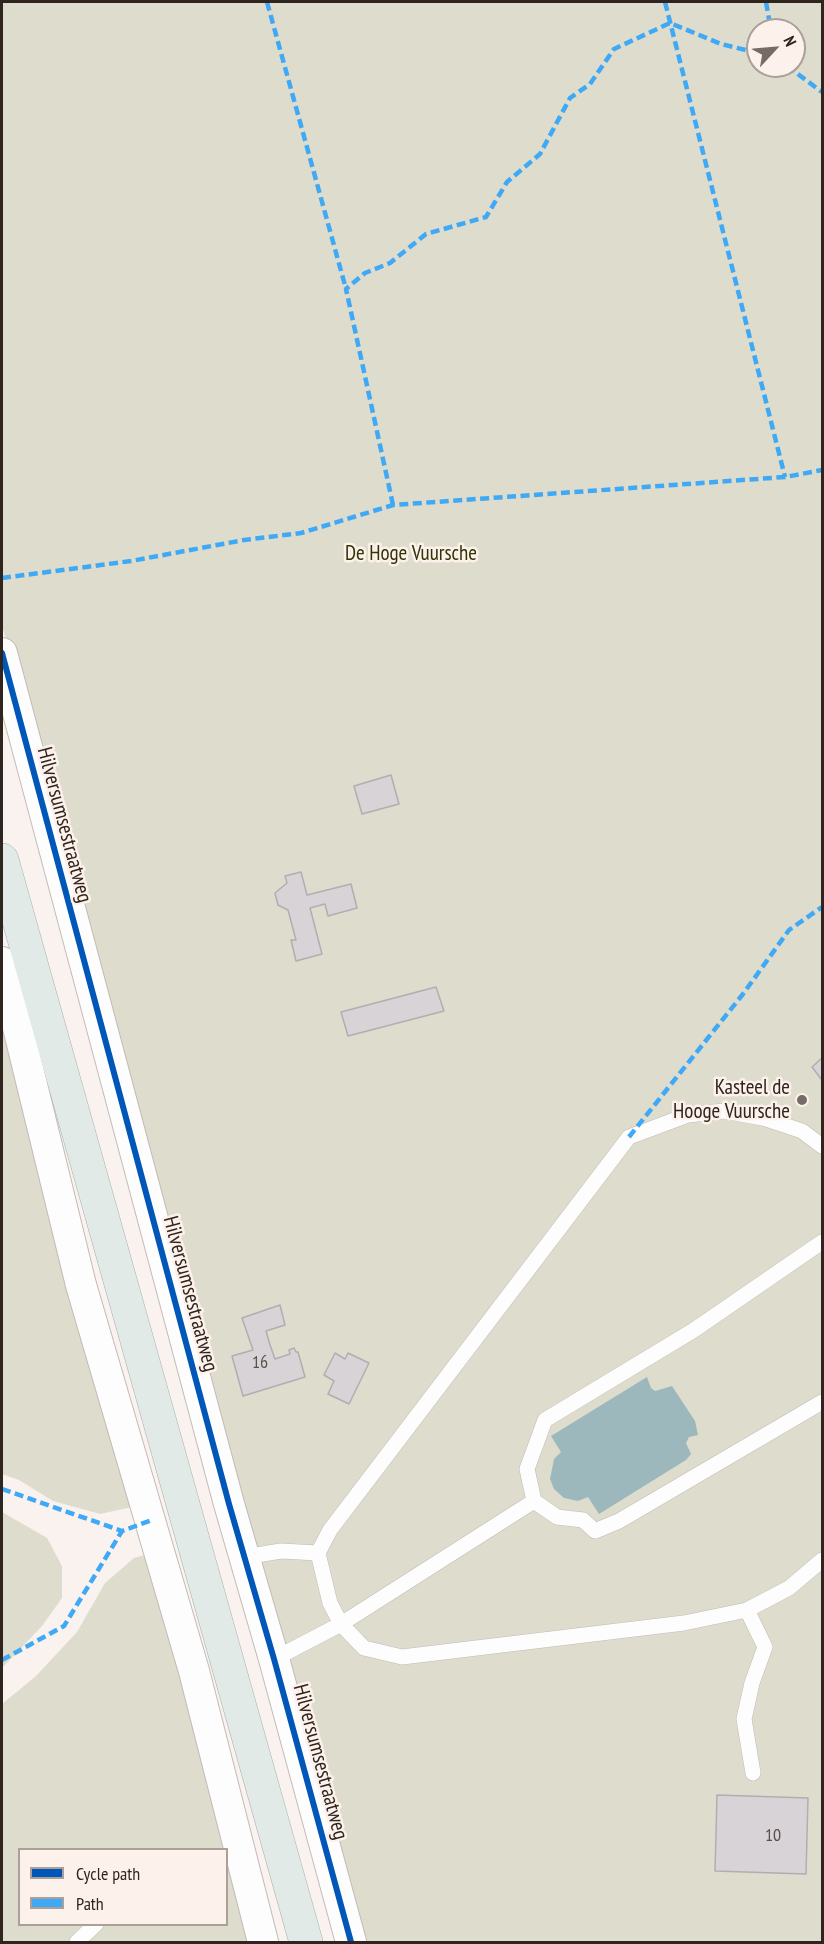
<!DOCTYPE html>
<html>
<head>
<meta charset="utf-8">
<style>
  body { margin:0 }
  #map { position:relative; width:824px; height:1944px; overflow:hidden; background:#f9f2ef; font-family:"PT Sans Narrow",sans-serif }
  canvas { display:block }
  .frame { position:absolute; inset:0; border:3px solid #2f241e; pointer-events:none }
  .legend { position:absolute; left:18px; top:1848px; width:210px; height:78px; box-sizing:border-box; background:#fdf1eb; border:2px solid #ab9f99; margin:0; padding:8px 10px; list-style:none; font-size:18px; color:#2f241e }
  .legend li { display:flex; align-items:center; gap:12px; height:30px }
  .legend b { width:30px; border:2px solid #ab9f99 }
  .north { position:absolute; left:746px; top:18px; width:60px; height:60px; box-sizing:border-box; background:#fdf1eb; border:2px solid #ab9f99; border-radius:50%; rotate:64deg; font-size:16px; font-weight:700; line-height:24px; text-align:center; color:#2f241e }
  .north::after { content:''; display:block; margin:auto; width:21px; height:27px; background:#766c67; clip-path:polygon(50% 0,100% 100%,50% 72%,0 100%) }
</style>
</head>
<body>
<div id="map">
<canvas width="824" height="1944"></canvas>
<div class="frame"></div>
<ul class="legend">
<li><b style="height:8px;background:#0057b8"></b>Cycle path</li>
<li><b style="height:8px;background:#3fa9f5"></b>Path</li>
</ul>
<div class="north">N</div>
</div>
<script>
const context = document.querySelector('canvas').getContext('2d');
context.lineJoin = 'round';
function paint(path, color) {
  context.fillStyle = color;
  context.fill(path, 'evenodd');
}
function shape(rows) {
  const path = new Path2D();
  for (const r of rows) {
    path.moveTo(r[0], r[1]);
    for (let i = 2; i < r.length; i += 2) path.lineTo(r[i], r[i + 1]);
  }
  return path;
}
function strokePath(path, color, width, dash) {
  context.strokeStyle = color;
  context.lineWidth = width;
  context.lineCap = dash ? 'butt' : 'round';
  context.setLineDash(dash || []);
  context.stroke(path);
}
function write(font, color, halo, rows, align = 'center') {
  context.font = font + ' "PT Sans Narrow",sans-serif';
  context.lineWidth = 5;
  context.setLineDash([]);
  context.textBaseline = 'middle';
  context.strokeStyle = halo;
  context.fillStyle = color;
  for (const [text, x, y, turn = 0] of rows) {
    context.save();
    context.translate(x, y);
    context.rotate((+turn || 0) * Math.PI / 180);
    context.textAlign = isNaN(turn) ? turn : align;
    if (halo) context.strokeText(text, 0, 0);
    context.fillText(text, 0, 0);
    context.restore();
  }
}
paint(shape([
  [2,2,822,2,822,1942,361,1942,289,1668,2,625],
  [758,30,794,30,794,66,758,66],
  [2,990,146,1504,100,1514,53,1501,19,1480,2,1474],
  [2,1512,47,1538,62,1566,62,1598,42,1626,2,1668],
  [159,1551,254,1942,2,1942,2,1704,36,1676,77,1632,105,1583,134,1558],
  [20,1850,226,1850,226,1924,20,1924]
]), '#dedccd');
paint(shape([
  [647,1377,651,1388,655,1391,672,1386,695,1421,698,1435,689,1437,686,1443,691,1454,686,1460,599,1514,588,1497,578,1501,564,1498,554,1489,550,1479,554,1459,561,1452,551,1436]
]), '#9db8bd');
const building = shape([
  [391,775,399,804,362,814,354,786,391,775],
  [301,872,307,895,351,884,357,908,328,916,325,904,310,908,322,954,296,961,291,940,296,940,288,910,278,905,275,893,287,883,285,876,301,872],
  [436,987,444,1011,348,1036,341,1012,436,987],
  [822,1058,822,1080,812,1067,822,1058],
  [280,1305,285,1325,266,1331,270,1345,275,1359,290,1354,289,1350,294,1348,296,1352,298,1352,305,1377,243,1396,232,1356,253,1350,242,1318,280,1305],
  [335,1353,345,1359,348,1353,369,1363,349,1404,328,1394,334,1381,324,1375,335,1353],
  [717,1795,808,1798,806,1874,715,1871,717,1795]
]);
paint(building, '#d8d3d7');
strokePath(building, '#b2adb0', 1.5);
const service = shape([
  [822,1146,802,1131,763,1118,724,1111,688,1115,629,1137,330,1530,318,1553,330,1603,341,1624,364,1648,402,1657,684,1623,747,1610,789,1588,822,1560],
  [534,1501,527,1469,545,1420,694,1330,822,1242],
  [244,1557,281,1551,318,1553],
  [747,1610,765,1647,752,1683,744,1719,753,1773],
  [274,1659,341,1624,534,1501,557,1517,583,1520,595,1531,619,1521,822,1402],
  [77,1942,96,1924]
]);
const minor = shape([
  [2,653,229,1504,274,1659,351,1942],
  [2,962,81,1285,194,1671,263,1942]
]);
const primary = shape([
  [2,860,306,1942]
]);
strokePath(service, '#c3bab6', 16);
strokePath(minor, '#c3bab6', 32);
strokePath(primary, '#a3aea9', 34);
strokePath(service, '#fefdfd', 15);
strokePath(minor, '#fefdfd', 30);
strokePath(primary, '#e2eae7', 33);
strokePath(shape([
  [267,2,346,289],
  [665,2,785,477],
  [766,2,771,30],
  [787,66,822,92],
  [393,505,346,289,365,273,390,263,426,234,486,217,507,182,540,154,570,98,590,84,614,49,670,23,721,44,758,53],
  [2,578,131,561,244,540,301,533,393,505,785,477,822,470],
  [629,1137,743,994,789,930,822,907],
  [2,1489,122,1531],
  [2,1660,64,1626,122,1531,152,1520]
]), '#3fa9f5', 4.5, [9, 4.5]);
strokePath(shape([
  [2,653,229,1504,274,1659,351,1942]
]), '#0057b8', 6);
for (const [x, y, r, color] of [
  [802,1100,6,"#766c67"]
]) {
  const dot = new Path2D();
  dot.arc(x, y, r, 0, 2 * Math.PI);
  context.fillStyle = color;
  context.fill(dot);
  strokePath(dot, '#fdf1eb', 2);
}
write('18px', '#59504c', null, [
  ["16",260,1363],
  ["10",773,1836]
]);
write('21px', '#323307', '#fdf1eb', [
  ["De Hoge Vuursche",411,554]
]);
write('21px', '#2f241e', '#fdf1eb', [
  ["Hilversumsestraatweg",64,825,75],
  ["Hilversumsestraatweg",190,1294,75],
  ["Hilversumsestraatweg",320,1762,75]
]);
write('21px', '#2f241e', '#fdf1eb', [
  ["Kasteel de",790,1088],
  ["Hooge Vuursche",790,1112]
], 'right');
</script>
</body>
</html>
